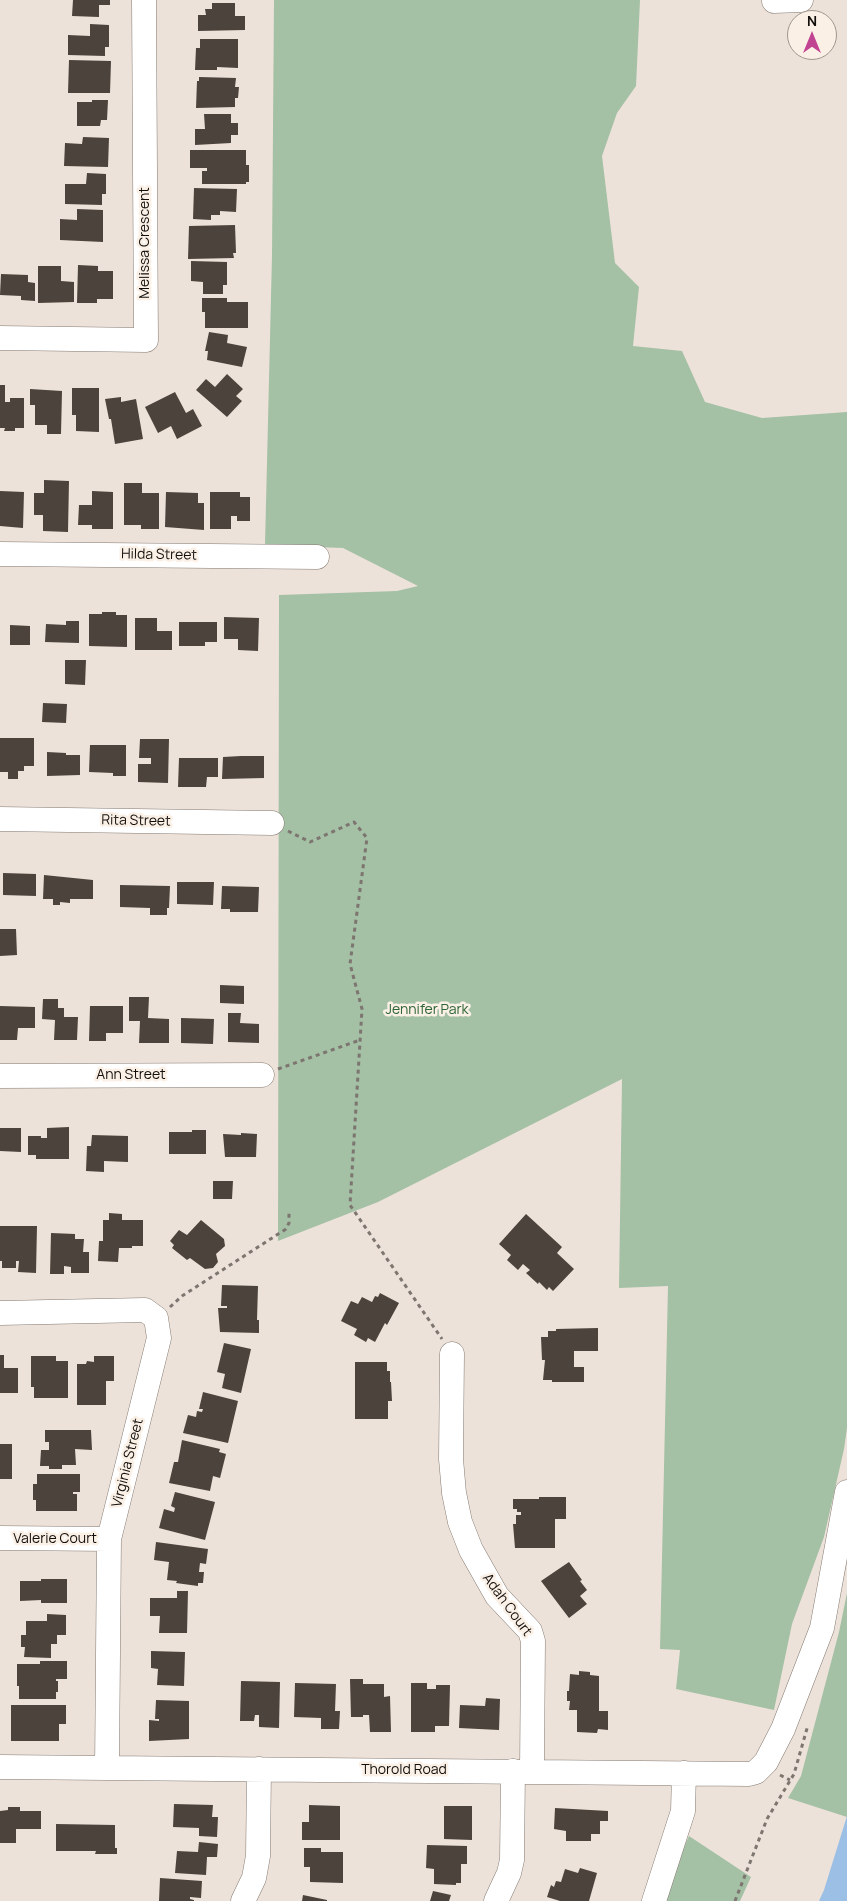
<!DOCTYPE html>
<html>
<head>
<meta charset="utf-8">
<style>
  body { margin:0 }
  #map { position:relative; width:847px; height:1901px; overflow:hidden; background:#ede2d9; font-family:Manrope,sans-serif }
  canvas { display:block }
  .north { position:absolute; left:787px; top:10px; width:50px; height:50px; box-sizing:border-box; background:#faf0e6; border:1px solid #9d968e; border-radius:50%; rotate:0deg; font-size:14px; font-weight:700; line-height:20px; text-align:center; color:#120e0b }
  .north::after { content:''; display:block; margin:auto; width:18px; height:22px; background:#c14492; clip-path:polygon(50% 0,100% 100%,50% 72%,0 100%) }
</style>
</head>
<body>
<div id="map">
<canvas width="847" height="1901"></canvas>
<div class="north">N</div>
</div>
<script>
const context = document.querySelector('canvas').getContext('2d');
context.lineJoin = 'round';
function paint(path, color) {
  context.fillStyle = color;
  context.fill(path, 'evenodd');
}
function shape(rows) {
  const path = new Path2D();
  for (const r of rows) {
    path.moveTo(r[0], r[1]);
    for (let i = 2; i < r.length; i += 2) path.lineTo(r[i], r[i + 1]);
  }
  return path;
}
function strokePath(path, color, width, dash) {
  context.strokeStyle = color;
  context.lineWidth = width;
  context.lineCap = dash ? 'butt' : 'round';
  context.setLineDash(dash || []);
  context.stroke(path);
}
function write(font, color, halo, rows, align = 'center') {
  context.font = font + ' Manrope,sans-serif';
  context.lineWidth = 5;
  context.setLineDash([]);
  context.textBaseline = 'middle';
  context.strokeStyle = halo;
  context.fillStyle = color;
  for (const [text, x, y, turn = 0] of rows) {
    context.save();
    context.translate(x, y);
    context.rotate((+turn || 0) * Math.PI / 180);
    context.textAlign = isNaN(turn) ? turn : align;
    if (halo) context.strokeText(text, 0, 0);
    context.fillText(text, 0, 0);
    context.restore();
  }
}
paint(shape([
  [274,0,640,0,636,86,617,113,602,156,615,263,639,287,633,346,682,351,705,402,762,418,847,412,847,1428,844,1449,824,1537,792,1624,774,1710,676,1689,680,1650,660,1649,668,1286,619,1288,622,1079,378,1202,278,1241,279,595,397,591,418,586,343,548,265,545,272,255],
  [847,1593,847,1817,788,1798,801,1776,839,1632],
  [689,1836,751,1877,740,1901,659,1901]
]), '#a4c0a5');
paint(shape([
  [847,1816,847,1901,819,1901,824,1890]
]), '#9bbfe5');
paint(shape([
  [73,0,110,0,110,5,99,5,99,17,72,16],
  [212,3,235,3,235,16,245,16,245,30,198,31,198,15,206,15,205,9,212,9],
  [90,24,109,25,109,47,105,47,105,56,68,55,68,35,90,36],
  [200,39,238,39,238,68,217,67,217,70,195,70,196,48,200,48],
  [69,60,111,61,110,93,68,93],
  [199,77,236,78,235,87,239,87,238,98,235,98,235,107,196,108,197,81,199,81],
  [92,100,108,100,107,120,101,120,100,126,77,126,77,102,92,102],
  [204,114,231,114,231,123,238,123,238,135,231,135,231,143,195,145,195,129,205,129],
  [83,137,109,138,108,167,64,166,65,143,82,144],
  [190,150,246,150,246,165,249,165,249,182,246,182,246,184,202,184,202,171,207,171,207,168,190,168],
  [87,173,106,174,106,194,102,194,102,205,65,204,65,184,86,184],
  [194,188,237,189,236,212,220,211,220,215,211,215,211,220,193,219],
  [77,209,103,210,103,242,60,240,60,219,77,220],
  [235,225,236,253,233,253,234,258,188,259,189,226],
  [191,261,227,262,227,285,223,285,223,294,203,294,203,282,191,281],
  [78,265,98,266,98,271,113,271,113,299,97,299,97,303,77,303],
  [38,266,61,266,61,281,74,282,74,302,38,303],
  [1,274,28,275,28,282,35,283,35,301,21,300,21,296,0,295],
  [202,298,227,298,227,302,248,302,248,328,205,328,205,312,202,312],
  [209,332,228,335,227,343,247,347,242,367,207,360,208,351,205,351],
  [227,374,243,389,236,396,242,401,227,417,196,390,206,379,215,387],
  [0,385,5,385,5,402,10,402,10,398,24,398,24,428,15,428,15,431,4,431,5,428,0,428],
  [72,388,99,388,99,432,76,431,76,415,72,415],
  [30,389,62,391,61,434,47,434,47,425,35,425,35,405,30,405],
  [175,392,186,413,193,409,202,426,177,439,171,426,158,433,145,407],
  [121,397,121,402,136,399,143,439,115,444,111,419,109,419,105,399],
  [44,480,69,481,68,532,43,531,43,515,34,515,34,493,44,493],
  [124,483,142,483,142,493,159,493,159,529,141,529,141,525,124,525],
  [0,491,24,492,23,528,0,526],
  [92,491,113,492,113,529,92,529,92,525,78,525,79,505,92,505],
  [166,492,198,493,198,503,204,503,204,530,165,527],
  [210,492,240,492,240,497,250,497,250,521,237,521,237,516,231,516,231,529,210,529],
  [102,612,116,612,116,615,127,615,127,647,89,646,89,614,102,614],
  [224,617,259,618,258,651,238,650,238,639,224,639],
  [135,618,157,618,157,631,172,631,172,650,135,650],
  [66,621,79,621,79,643,45,642,46,624,66,625],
  [179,622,217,622,217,642,205,642,205,646,179,646],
  [10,625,30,626,30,645,10,645],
  [65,660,86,660,85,685,65,684],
  [43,703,67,704,66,723,42,722],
  [0,738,34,738,34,766,24,766,24,771,18,771,18,779,8,779,8,772,0,772],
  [140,739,169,739,168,783,138,782,138,764,151,764,151,758,139,758],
  [90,745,126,745,126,776,113,776,113,773,89,772],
  [47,752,66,753,66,755,80,755,80,775,47,776],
  [241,756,264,756,264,778,222,779,223,757],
  [179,758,218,758,218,777,207,777,206,787,178,787],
  [3,873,36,874,36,896,3,895],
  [44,875,93,880,93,899,70,899,70,903,60,902,60,905,53,905,53,899,43,899],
  [177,882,214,882,213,905,177,904],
  [120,885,170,886,169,908,167,908,167,915,150,915,150,908,120,907],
  [222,886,259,887,258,912,230,912,230,909,221,909],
  [0,929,16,929,17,955,0,956],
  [220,985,244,986,244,1004,220,1003],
  [129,997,149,997,148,1018,169,1019,169,1043,139,1043,140,1021,129,1021],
  [43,999,58,999,58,1008,64,1008,64,1017,78,1017,77,1040,54,1040,55,1020,42,1019],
  [0,1006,35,1007,35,1028,18,1028,17,1040,0,1040],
  [90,1006,123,1006,123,1033,106,1033,106,1041,89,1041],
  [228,1013,241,1013,240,1023,259,1024,259,1043,228,1042],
  [181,1018,214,1019,213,1044,181,1043],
  [69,1127,69,1159,36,1159,36,1155,28,1155,28,1136,41,1136,41,1138,47,1138,47,1128],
  [0,1128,21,1128,21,1152,0,1151],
  [192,1130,206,1130,206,1154,169,1154,169,1132,192,1132],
  [241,1133,257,1134,256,1157,225,1157,223,1134,241,1135],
  [92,1135,128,1136,128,1162,104,1161,104,1172,86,1171,87,1146,91,1146],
  [213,1181,233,1181,232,1199,213,1199],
  [109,1213,122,1214,122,1220,143,1220,143,1246,132,1246,132,1248,119,1248,118,1262,98,1261,99,1241,103,1241,103,1220,109,1220],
  [526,1214,562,1247,557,1253,574,1269,553,1291,549,1287,547,1290,539,1282,538,1284,526,1273,530,1270,523,1264,518,1270,507,1260,511,1255,499,1244],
  [201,1220,224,1239,225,1246,216,1254,218,1262,213,1268,205,1269,190,1258,187,1260,172,1248,174,1245,170,1241,179,1230,187,1235],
  [0,1226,37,1226,36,1273,18,1272,19,1261,16,1261,16,1268,2,1268,2,1261,0,1261],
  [51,1233,75,1234,75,1239,84,1239,83,1252,89,1252,89,1273,71,1273,71,1267,64,1266,64,1274,50,1274],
  [222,1285,258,1286,257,1320,259,1320,259,1333,220,1332,218,1308,227,1308,227,1306,221,1306],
  [380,1293,399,1303,387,1325,385,1323,375,1342,368,1338,366,1342,354,1335,357,1329,341,1321,351,1301,358,1304,362,1297,372,1302,375,1296,378,1297],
  [598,1328,598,1351,574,1351,574,1367,584,1367,584,1382,552,1382,552,1380,543,1380,545,1360,542,1360,541,1337,548,1337,548,1331,556,1331,556,1329],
  [224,1343,251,1349,241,1393,222,1388,225,1374,217,1372],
  [0,1355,4,1355,4,1368,18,1368,18,1393,0,1393],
  [31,1356,56,1356,56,1361,68,1361,68,1398,34,1398,34,1387,31,1387],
  [94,1356,114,1356,114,1381,106,1381,106,1405,77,1405,77,1364,86,1364,87,1361,94,1362],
  [355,1362,387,1362,387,1371,390,1371,390,1382,391,1382,392,1401,388,1401,388,1419,355,1419],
  [203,1392,238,1401,228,1443,183,1433,188,1415,196,1417,197,1411,202,1412,203,1409,199,1409],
  [45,1430,91,1430,92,1450,75,1449,76,1465,62,1465,62,1469,49,1469,49,1466,40,1466,41,1450,49,1450,49,1442,45,1442],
  [182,1440,220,1449,219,1452,226,1454,220,1478,213,1476,210,1491,169,1483,174,1462,178,1462],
  [0,1444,12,1444,12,1479,0,1479],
  [37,1474,80,1474,80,1492,73,1492,73,1494,77,1494,77,1511,36,1511,36,1500,33,1500,33,1484,37,1484],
  [175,1492,215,1502,205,1540,159,1528,164,1509,174,1512,175,1508,171,1506],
  [539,1497,566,1497,566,1519,555,1519,555,1548,515,1548,513,1524,516,1524,516,1515,521,1515,521,1512,517,1512,517,1509,513,1509,513,1499,539,1499],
  [156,1542,208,1549,206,1564,200,1563,199,1572,204,1572,203,1583,198,1583,198,1586,176,1583,177,1581,167,1580,169,1562,154,1560],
  [569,1562,582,1580,580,1581,587,1590,580,1596,587,1604,569,1618,541,1581],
  [41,1579,67,1579,67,1603,41,1603,41,1600,20,1601,20,1581,41,1581],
  [177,1591,188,1591,187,1633,159,1633,160,1616,150,1616,150,1598,177,1598],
  [47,1614,66,1615,66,1635,57,1635,57,1644,51,1644,51,1658,24,1657,25,1647,21,1647,21,1635,26,1635,26,1621,47,1621],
  [151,1651,185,1652,184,1686,157,1685,158,1669,151,1668],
  [40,1661,67,1661,67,1679,56,1679,56,1681,58,1681,58,1692,56,1692,56,1699,19,1699,19,1686,17,1686,17,1664,40,1664],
  [579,1671,590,1672,590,1675,599,1676,599,1711,608,1711,608,1730,598,1729,597,1733,577,1732,577,1710,569,1710,570,1701,567,1701,567,1691,569,1691,570,1674,579,1675],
  [350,1679,363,1679,363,1684,384,1684,384,1697,390,1696,391,1732,370,1732,369,1715,363,1715,363,1717,351,1717],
  [241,1681,280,1682,279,1728,259,1727,259,1715,255,1715,254,1721,240,1721],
  [295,1683,336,1684,335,1711,340,1711,339,1729,321,1729,321,1718,294,1717],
  [411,1683,427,1683,427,1689,436,1689,436,1685,450,1685,449,1726,435,1726,435,1732,411,1732],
  [486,1698,500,1699,499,1730,459,1728,460,1705,485,1706],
  [156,1700,189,1701,189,1739,149,1741,149,1720,159,1721,159,1719,155,1719],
  [11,1705,66,1705,66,1724,59,1724,59,1741,11,1741],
  [174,1804,213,1805,212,1817,218,1817,217,1837,199,1836,199,1828,173,1827],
  [309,1805,340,1806,340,1840,302,1840,302,1822,309,1822],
  [444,1806,472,1806,472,1840,444,1839],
  [8,1807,20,1807,20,1811,41,1811,41,1829,16,1829,16,1843,0,1843,0,1811,8,1810],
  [555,1808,608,1811,608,1821,600,1821,600,1834,591,1834,591,1841,566,1841,566,1831,554,1829],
  [56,1824,115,1825,115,1848,117,1848,117,1854,95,1854,96,1851,56,1851],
  [199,1842,218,1844,217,1857,207,1857,206,1875,175,1873,177,1851,198,1852],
  [427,1845,467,1846,467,1864,461,1864,461,1883,456,1883,456,1885,434,1884,434,1869,426,1868],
  [304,1848,321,1848,321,1852,343,1852,343,1883,310,1882,310,1867,304,1867],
  [580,1868,597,1873,589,1901,560,1901,547,1897,551,1885,554,1887,556,1881,561,1882,565,1869,578,1873],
  [160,1878,202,1881,201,1898,190,1897,190,1899,194,1900,194,1901,159,1901],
  [433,1891,451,1895,449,1901,430,1901],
  [303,1895,327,1900,327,1901,302,1901]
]), '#4c433c');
const minor = shape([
  [774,1,801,0],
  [0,338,146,340,144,0],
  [0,554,317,557],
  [0,819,272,823],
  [0,1076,262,1075],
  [0,1313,145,1310,156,1318,159,1338,109,1539,107,1768],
  [452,1354,451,1459,454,1493,460,1522,471,1550,497,1596,530,1631,533,1641,532,1771],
  [0,1538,109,1539],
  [0,1767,749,1774,756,1772,766,1762,783,1729,822,1628,847,1492],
  [243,1901,254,1878,258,1856,259,1769],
  [496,1901,509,1873,512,1860,513,1771],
  [654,1901,683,1811,684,1773]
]);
strokePath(minor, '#837971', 25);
strokePath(shape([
  [288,831,310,842,354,822,367,838,350,964,362,1009,350,1205,442,1339],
  [278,1069,360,1040],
  [170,1307,182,1296,286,1229,289,1223,289,1210],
  [780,1775,790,1780],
  [735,1901,767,1819,794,1774,808,1725]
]), '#7d756f', 3, [4, 4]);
strokePath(minor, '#fff', 24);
write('14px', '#120e0b', '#faf0e6', [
  ["Melissa Crescent",145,243,-90],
  ["Hilda Street",159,555,1],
  ["Rita Street",136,821,1],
  ["Ann Street",131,1075],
  ["Virginia Street",128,1463,-76],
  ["Valerie Court",55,1539],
  ["Adah Court",507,1605,54],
  ["Thorold Road",404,1770]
]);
write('14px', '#2e6535', '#faf0e6', [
  ["Jennifer Park",427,1010]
]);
</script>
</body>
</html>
